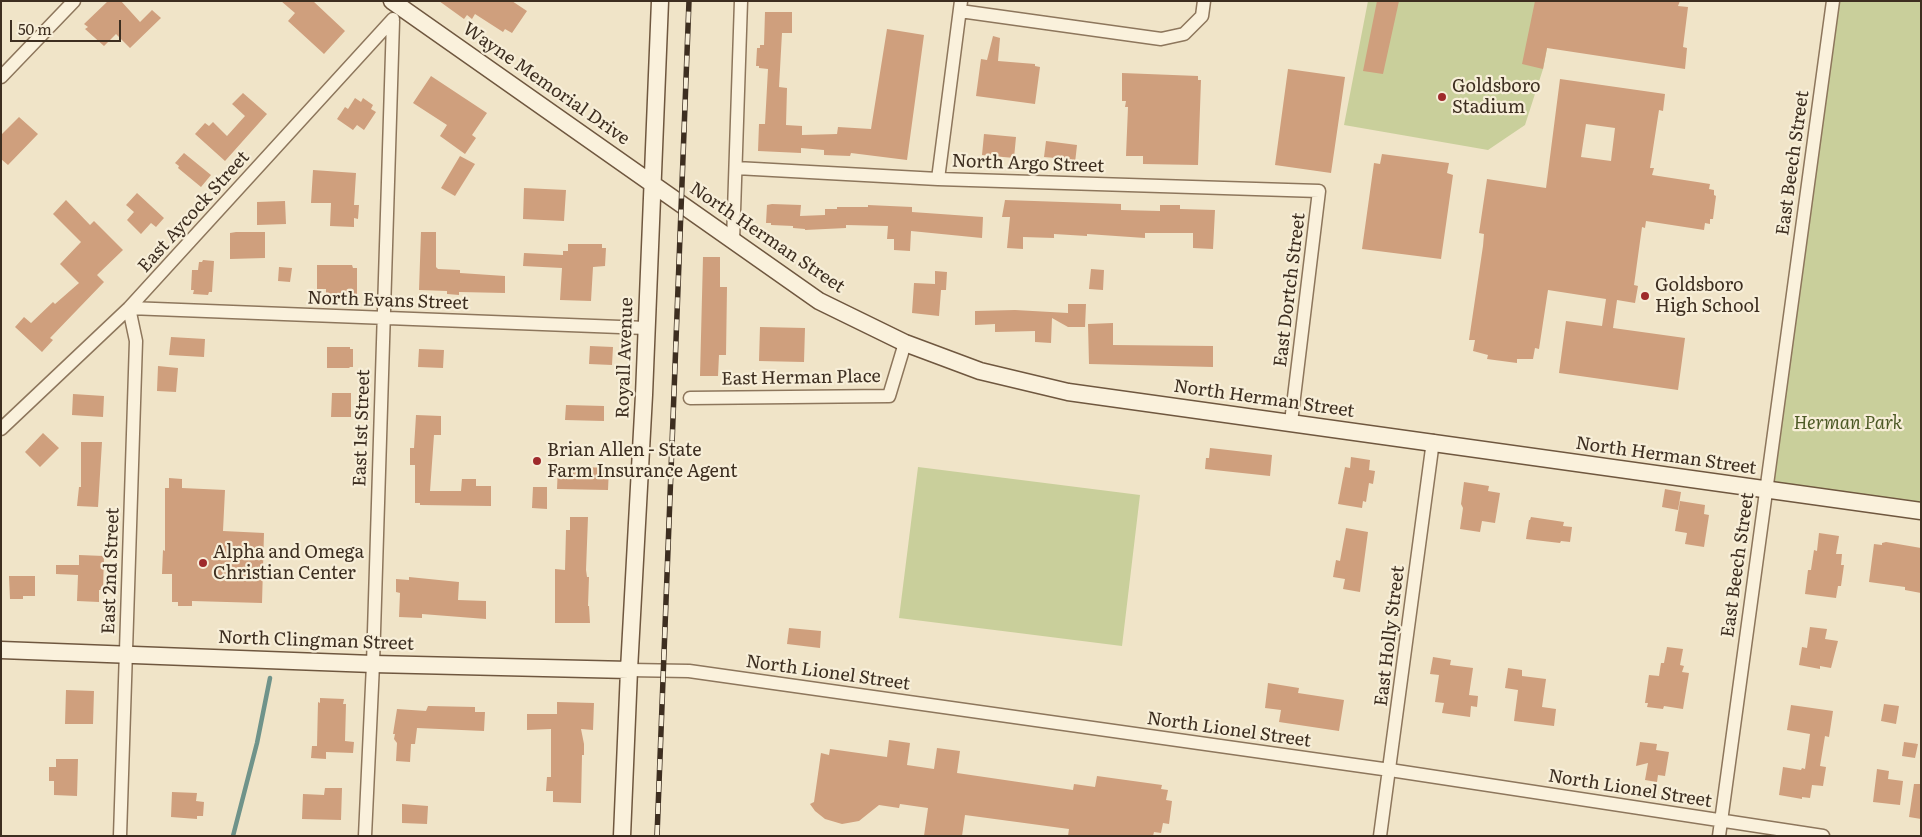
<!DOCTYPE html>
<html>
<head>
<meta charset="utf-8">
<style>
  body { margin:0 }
  #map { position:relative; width:1922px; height:837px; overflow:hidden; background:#f0e4c8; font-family:Literata,serif }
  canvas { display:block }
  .frame { position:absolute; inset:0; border:2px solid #3d2e20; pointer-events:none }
  .scale { position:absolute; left:10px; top:20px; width:111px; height:22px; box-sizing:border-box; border:2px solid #3d2e20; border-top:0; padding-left:6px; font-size:15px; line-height:18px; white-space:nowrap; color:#3d2e20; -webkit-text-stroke:4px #f7eed8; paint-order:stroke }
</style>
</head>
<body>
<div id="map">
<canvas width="1922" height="837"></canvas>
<div class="frame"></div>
<div class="scale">50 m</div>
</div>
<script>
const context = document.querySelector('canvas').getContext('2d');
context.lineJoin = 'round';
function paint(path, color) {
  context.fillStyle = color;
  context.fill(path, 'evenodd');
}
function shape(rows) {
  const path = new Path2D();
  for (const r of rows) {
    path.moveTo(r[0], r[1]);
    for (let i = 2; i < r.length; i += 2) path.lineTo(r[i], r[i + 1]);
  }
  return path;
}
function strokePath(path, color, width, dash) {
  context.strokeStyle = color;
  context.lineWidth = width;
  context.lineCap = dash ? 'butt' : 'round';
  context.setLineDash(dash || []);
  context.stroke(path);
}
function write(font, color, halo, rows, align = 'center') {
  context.font = font + ' Literata,serif';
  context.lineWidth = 4.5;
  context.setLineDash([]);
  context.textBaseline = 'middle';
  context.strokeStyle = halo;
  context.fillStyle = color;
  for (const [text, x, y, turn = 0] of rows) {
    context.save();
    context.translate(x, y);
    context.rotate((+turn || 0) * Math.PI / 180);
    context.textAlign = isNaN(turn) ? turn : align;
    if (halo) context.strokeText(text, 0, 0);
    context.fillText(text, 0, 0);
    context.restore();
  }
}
paint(shape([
  [1368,1,1556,1,1543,69,1525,125,1488,150,1344,125],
  [1833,1,1921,1,1921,511,1765,491],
  [918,467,1140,495,1122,646,899,618]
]), '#c9cf9b');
strokePath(shape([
  [233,836,257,743,270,678]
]), '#6f938a', 4.5);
paint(shape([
  [108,1,121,1,140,22,152,10,161,18,130,48,116,34,104,46,85,29,88,27,84,24],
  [281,1,313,1,345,31,324,54,288,21,295,13],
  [439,1,512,1,527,11,512,33,505,29,503,32,475,14,472,19,467,15,464,19],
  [1377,1,1399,1,1383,74,1363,71],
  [1535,1,1680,1,1678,6,1688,7,1683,47,1687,48,1685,69,1547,48,1543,69,1522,64],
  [765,12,792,12,792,33,782,33,779,87,787,88,786,125,802,126,802,135,837,134,838,127,871,129,887,29,924,35,907,160,851,153,850,156,824,155,824,150,801,148,801,153,758,151,759,124,765,124,768,69,759,68,759,66,756,66,757,48,760,48,760,45,764,45],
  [993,36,1000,38,998,61,1035,64,1035,66,1040,67,1035,104,976,96,981,59,987,60],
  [1288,69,1345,77,1331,173,1275,165],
  [1122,73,1198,76,1198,80,1201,80,1198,165,1143,164,1143,156,1126,156,1128,107,1125,107,1126,101,1122,101],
  [431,76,487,113,472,135,476,138,465,154,440,136,447,125,413,103],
  [1560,79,1665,94,1663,111,1659,110,1650,168,1654,168,1652,175,1710,184,1709,189,1714,190,1714,195,1716,196,1713,219,1710,219,1710,224,1705,223,1704,230,1646,221,1645,228,1642,227,1634,285,1638,286,1635,303,1617,300,1613,328,1685,338,1678,390,1559,373,1566,321,1602,326,1606,299,1548,290,1539,349,1535,348,1533,359,1517,359,1517,363,1487,359,1488,355,1473,351,1475,340,1469,340,1483,246,1484,234,1479,233,1487,179,1546,188],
  [1586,124,1615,128,1611,161,1581,157],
  [243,93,267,114,225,161,195,134,205,123,209,126,213,122,227,136,245,116,232,104],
  [355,98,361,102,363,98,373,105,371,109,376,112,364,130,357,125,353,130,337,119,345,107,348,109],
  [19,117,38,134,8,165,1,159,1,135],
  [984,134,1016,137,1014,158,982,155],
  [1046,141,1077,145,1075,163,1054,161,1055,158,1044,157],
  [184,153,211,175,201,187,178,168,179,166,175,163],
  [1382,154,1449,163,1447,173,1453,175,1441,259,1362,249,1374,163,1380,164],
  [460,156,475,164,455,196,441,188],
  [313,170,356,173,354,205,359,205,358,219,354,218,354,227,330,226,331,203,311,203],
  [524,188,566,190,564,221,523,219],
  [137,193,164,218,156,227,151,223,141,234,127,220,134,212,126,205],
  [66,200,90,225,94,221,123,250,97,275,104,282,50,338,53,340,42,352,15,327,24,317,31,323,53,302,55,304,79,283,60,264,81,242,53,214],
  [1005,200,1121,204,1121,210,1160,211,1160,205,1180,205,1180,209,1215,210,1213,249,1193,248,1193,233,1145,233,1145,238,1087,234,1087,236,1054,234,1054,238,1023,237,1023,249,1007,248,1010,217,1002,217],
  [285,201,286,224,257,225,257,202],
  [772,204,801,205,800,216,825,215,825,209,837,209,837,207,868,207,868,205,912,207,912,212,983,217,982,238,911,231,910,251,894,250,894,239,887,239,888,226,846,225,846,228,805,230,805,229,793,228,793,226,771,225,771,223,766,223,767,205],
  [236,232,265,232,265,258,230,259,230,233],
  [421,232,436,232,436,267,438,269,460,270,460,273,505,276,505,293,459,292,459,295,447,294,447,291,419,290],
  [568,244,602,244,602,248,606,248,605,266,593,267,591,301,560,300,562,268,523,266,524,253,563,255,563,251,568,251],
  [703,257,720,257,720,287,727,287,726,355,719,355,718,376,700,376],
  [203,260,214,261,212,292,209,292,208,295,193,294,194,290,191,290,192,270,198,270,199,262,202,262],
  [317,265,352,265,353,268,357,268,357,294,326,294,326,289,317,289],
  [279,267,292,268,290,282,278,281],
  [1091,269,1104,270,1103,290,1089,289],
  [935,271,947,272,946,290,941,290,939,316,912,313,914,283,935,284],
  [1068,304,1086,304,1085,327,1068,327,1052,318,1051,343,1035,342,1035,331,995,332,995,324,975,325,975,311,1015,310,1068,313],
  [1113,323,1113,345,1213,346,1213,367,1089,364,1088,324],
  [760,327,805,328,804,362,759,361],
  [171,337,205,339,204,357,169,355],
  [590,346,613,347,612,365,589,364],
  [327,347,350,347,350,349,353,349,353,367,350,367,349,368,327,368],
  [419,349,444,350,443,368,418,367],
  [158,366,178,368,176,392,157,391],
  [332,393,351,393,351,417,331,417],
  [73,394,104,396,103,417,72,415],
  [566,405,604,406,604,421,565,420],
  [416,415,441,416,441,435,434,435,430,491,461,491,462,479,476,479,476,486,491,486,491,506,420,505,420,503,415,503,415,465,410,465,410,448,414,448],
  [43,433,59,448,40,467,25,452],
  [81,442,102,442,98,507,77,506,79,487,81,487],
  [1210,448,1272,455,1270,476,1205,469,1206,458,1209,458],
  [1351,457,1370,460,1369,470,1375,471,1373,484,1369,483,1366,502,1363,501,1362,508,1338,504,1345,467,1350,468],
  [558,466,609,468,608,490,557,489],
  [169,478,182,479,182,488,225,490,223,531,264,533,262,603,192,601,192,606,178,606,178,602,172,602,172,574,162,574,163,550,165,551,165,488,169,488],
  [1464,482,1489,486,1488,491,1500,493,1495,523,1482,521,1480,532,1460,529,1463,508,1461,504],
  [533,487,547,487,547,509,532,508],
  [1665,489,1681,492,1678,510,1662,507],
  [1680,501,1705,505,1704,514,1709,515,1704,547,1685,544,1687,533,1675,531],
  [570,517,588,517,586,570,587,577,589,577,588,606,589,606,590,623,555,623,555,569,565,570,566,530,570,530],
  [1531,517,1564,522,1563,526,1572,527,1570,542,1561,541,1560,543,1526,539,1529,520,1530,520],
  [1346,528,1368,532,1360,592,1343,589,1345,579,1333,577,1336,560,1340,561],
  [1819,533,1839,536,1836,554,1842,554,1841,565,1844,565,1841,586,1838,586,1836,598,1805,594,1808,570,1811,570,1814,550,1817,551],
  [1886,542,1921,548,1921,593,1905,590,1905,587,1869,582,1874,544,1882,545,1882,543],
  [79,555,104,556,103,590,99,590,99,602,77,601,78,575,56,574,56,565,79,565],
  [9,576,35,576,35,596,23,596,23,599,10,599],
  [409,577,459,582,458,600,486,601,486,619,422,614,422,618,399,617,400,593,396,592,396,579,409,580],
  [1810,627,1827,629,1825,639,1838,641,1831,668,1820,666,1820,669,1799,665,1802,647,1807,648],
  [789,628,821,631,820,648,787,644],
  [1667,647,1683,649,1680,665,1684,666,1682,672,1689,673,1683,709,1664,706,1663,709,1647,707,1648,703,1645,703,1649,675,1659,676,1661,663,1664,663],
  [1433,657,1451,660,1450,665,1473,668,1469,695,1478,696,1477,707,1471,706,1470,717,1442,713,1444,703,1435,702,1439,675,1430,674],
  [1508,668,1522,670,1522,676,1546,679,1542,707,1556,709,1554,726,1514,721,1518,690,1505,688],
  [1268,683,1299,688,1298,693,1344,700,1339,731,1279,722,1281,710,1265,708],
  [66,690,94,691,93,724,65,724],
  [320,698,344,699,343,704,346,704,345,741,354,742,353,753,326,752,326,759,311,758,312,746,317,746,318,702,320,703],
  [557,702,594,703,593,730,581,729,584,744,584,755,582,755,581,803,553,802,553,791,546,791,547,777,551,777,551,729,527,730,527,714,557,714],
  [1884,704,1899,706,1896,724,1881,721],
  [1791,705,1833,711,1829,737,1825,736,1820,766,1826,767,1823,786,1812,785,1810,798,1802,797,1802,799,1779,795,1783,767,1801,770,1802,768,1805,769,1810,734,1787,730],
  [428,706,475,707,475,712,485,712,484,731,417,728,415,744,411,744,410,762,396,761,397,743,394,739,395,734,393,734,397,709,426,711],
  [889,740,910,743,907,765,934,769,937,748,960,751,957,773,1073,790,1074,784,1095,787,1097,776,1162,785,1161,789,1168,790,1166,800,1172,801,1169,824,1163,823,1161,833,1154,832,1153,836,1068,836,1069,829,965,815,962,836,924,836,928,808,900,804,899,808,879,805,859,821,842,824,825,819,815,811,810,804,814,802,821,753,829,755,830,749,887,757],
  [1640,742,1657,744,1656,750,1669,752,1665,776,1658,775,1657,782,1645,780,1648,763,1636,766],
  [1904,742,1918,744,1915,758,1902,756],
  [56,759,78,759,77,796,54,795,54,781,49,781,49,767,56,767],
  [1877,769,1889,771,1888,779,1903,781,1900,805,1873,802],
  [1914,784,1921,784,1921,819,1909,817],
  [325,788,342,788,341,820,302,819,303,794,324,795],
  [172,792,197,793,196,801,204,802,203,816,197,816,197,819,171,817],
  [402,804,428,806,427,824,402,823]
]), '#cf9f7d');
const street = shape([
  [960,11,1161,39,1184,34,1202,16,1204,1],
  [1,77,74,1],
  [736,168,938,179,1319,191,1291,422],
  [938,179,961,1],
  [733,241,741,1],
  [690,398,889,396,905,343],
  [1,429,129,308,393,19],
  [629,670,689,671,1390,770,1823,836],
  [120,836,136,341,129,308,646,328],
  [365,836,373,664,393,21],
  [1380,836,1433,441],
  [1719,836,1833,1]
]);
const secondary = shape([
  [392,1,819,301,905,343,980,371,1068,392,1921,511],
  [1,650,373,664,629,670],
  [622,836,629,670,644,395,660,1]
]);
strokePath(street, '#8d765c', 15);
strokePath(secondary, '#6f573f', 19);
strokePath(street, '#faf1dc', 12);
strokePath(secondary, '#faf1dc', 16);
const rail = shape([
  [657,836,689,1]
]);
strokePath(rail, '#3d2e20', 5.5);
strokePath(rail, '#f7eed8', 4, [11]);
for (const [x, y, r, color] of [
  [1442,97,5,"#9e2a2b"],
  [1645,296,5,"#9e2a2b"],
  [537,461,5,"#9e2a2b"],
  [203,563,5,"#9e2a2b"]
]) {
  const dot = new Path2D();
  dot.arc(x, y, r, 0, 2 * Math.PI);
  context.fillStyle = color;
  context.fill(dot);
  strokePath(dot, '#f7eed8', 2);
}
write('18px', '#3d2e20', '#f7eed8', [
  ["Wayne Memorial Drive",546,84,35],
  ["East Beech Street",1793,163,-82],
  ["North Argo Street",1028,164,2],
  ["East Aycock Street",194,212,-48],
  ["North Herman Street",767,238,34],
  ["East Dortch Street",1290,290,-83],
  ["North Evans Street",388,301,2],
  ["Royall Avenue",625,358,-88],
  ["East Herman Place",801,378,-1],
  ["North Herman Street",1264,399,8],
  ["East 1st Street",362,428,-88],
  ["North Herman Street",1666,456,8],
  ["East Beech Street",1738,565,-82],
  ["East 2nd Street",111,571,-88],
  ["East Holly Street",1390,636,-83],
  ["North Clingman Street",316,641,2],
  ["North Lionel Street",828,673,8],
  ["North Lionel Street",1229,730,8],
  ["North Lionel Street",1630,789,9]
]);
write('18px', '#3d2e20', '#f7eed8', [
  ["Goldsboro",1452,87],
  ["Stadium",1452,108],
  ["Goldsboro",1655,286],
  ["High School",1655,307],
  ["Brian Allen - State",547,451],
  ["Farm Insurance Agent",547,472],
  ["Alpha and Omega",213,553],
  ["Christian Center",213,574]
], 'left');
write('italic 18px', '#4d5a26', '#f7eed8', [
  ["Herman Park",1848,424]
]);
</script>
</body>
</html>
